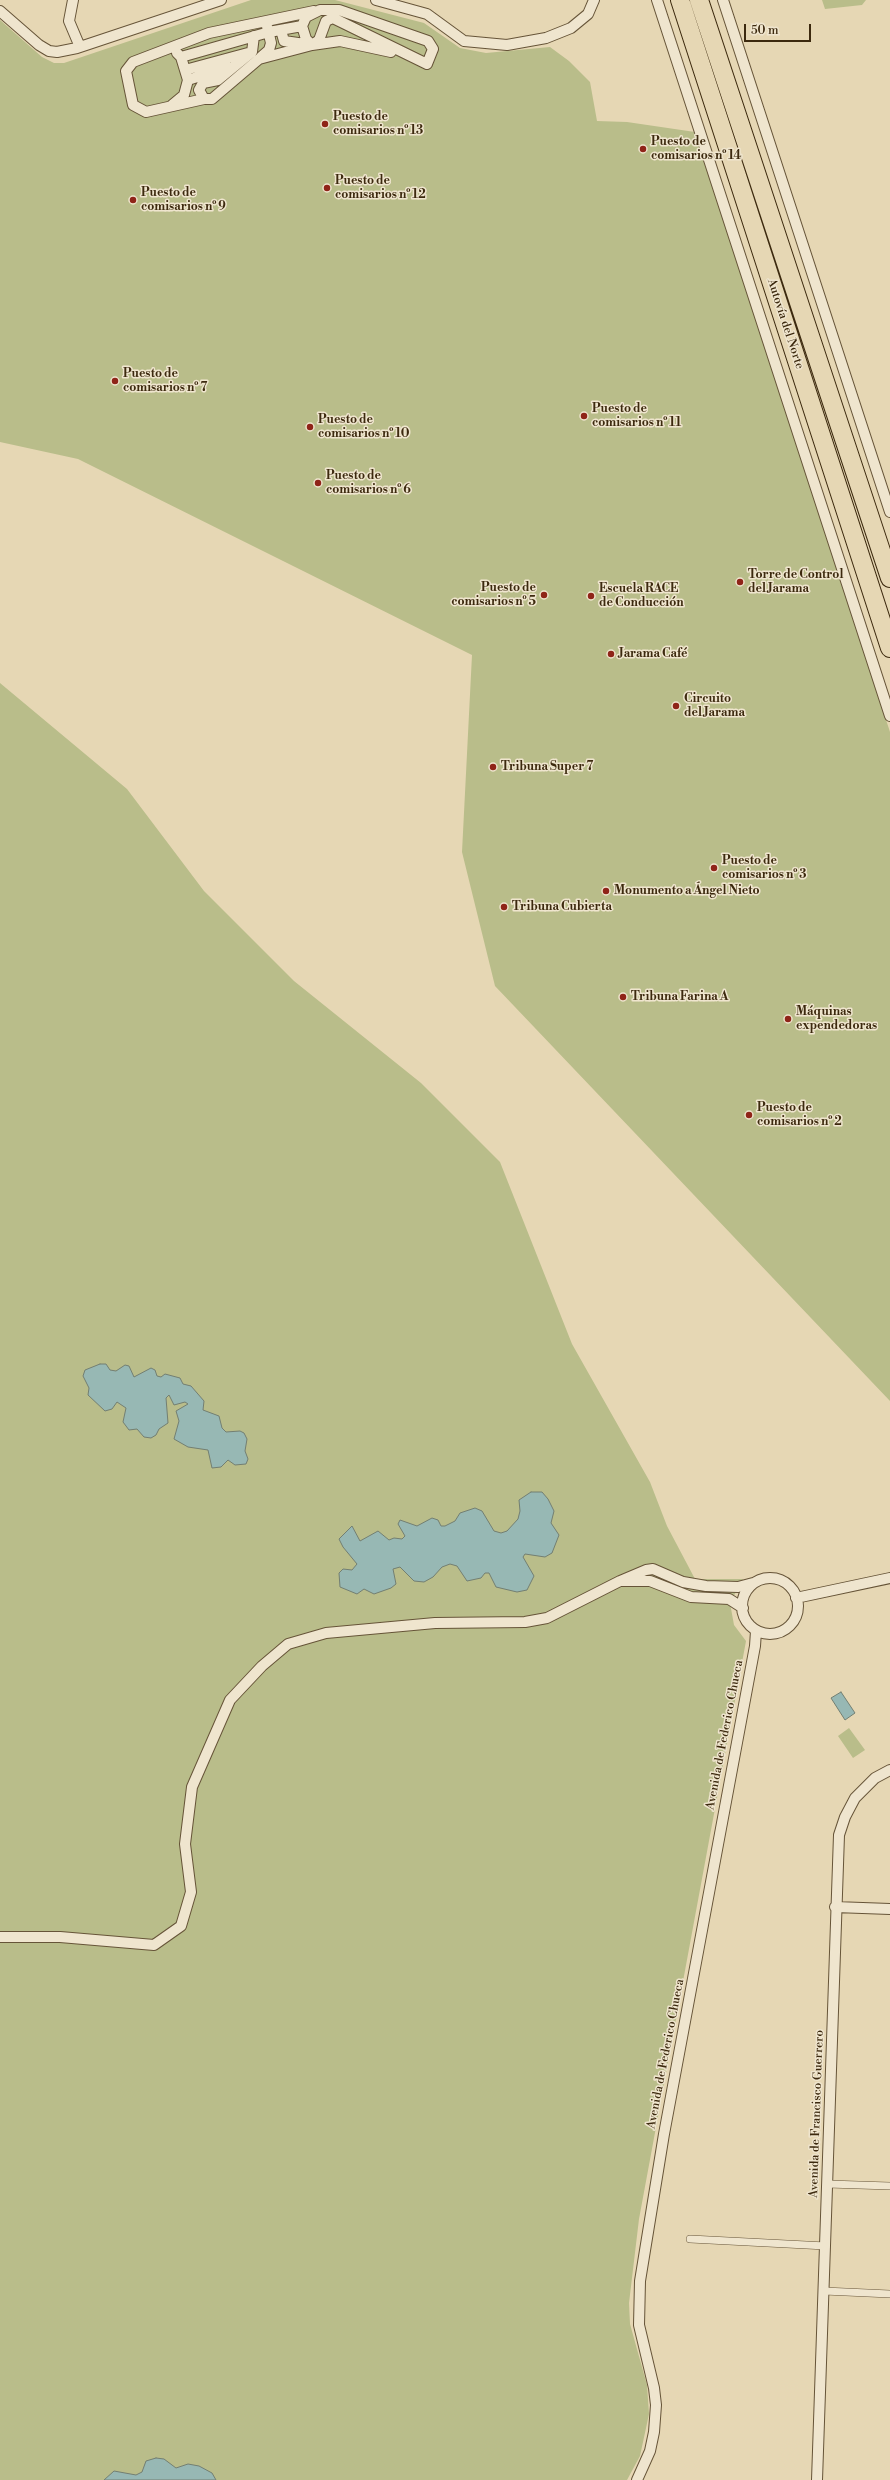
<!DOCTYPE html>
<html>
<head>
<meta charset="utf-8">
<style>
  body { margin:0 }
  #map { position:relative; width:890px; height:2480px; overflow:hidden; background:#e6d7b4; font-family:"Libre Bodoni",serif }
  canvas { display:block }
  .scale { position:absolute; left:744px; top:24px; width:67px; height:18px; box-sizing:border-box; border:2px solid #3c290e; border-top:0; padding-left:5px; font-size:12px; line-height:14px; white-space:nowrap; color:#3c290e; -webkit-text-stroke:3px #efe5ce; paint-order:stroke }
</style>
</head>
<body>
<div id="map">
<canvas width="890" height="2480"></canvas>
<div class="scale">50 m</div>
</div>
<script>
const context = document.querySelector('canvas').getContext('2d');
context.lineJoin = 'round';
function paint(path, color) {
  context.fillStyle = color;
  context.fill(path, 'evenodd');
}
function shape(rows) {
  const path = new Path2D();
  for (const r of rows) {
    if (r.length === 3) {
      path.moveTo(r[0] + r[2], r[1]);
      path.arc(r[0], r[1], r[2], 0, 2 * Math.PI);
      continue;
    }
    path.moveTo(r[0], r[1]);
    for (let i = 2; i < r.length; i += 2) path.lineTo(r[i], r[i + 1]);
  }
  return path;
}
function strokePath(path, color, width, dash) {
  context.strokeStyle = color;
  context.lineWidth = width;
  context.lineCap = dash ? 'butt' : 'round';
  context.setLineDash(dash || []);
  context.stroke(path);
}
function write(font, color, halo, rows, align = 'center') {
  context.font = font + ' "Libre Bodoni",serif';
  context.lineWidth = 3;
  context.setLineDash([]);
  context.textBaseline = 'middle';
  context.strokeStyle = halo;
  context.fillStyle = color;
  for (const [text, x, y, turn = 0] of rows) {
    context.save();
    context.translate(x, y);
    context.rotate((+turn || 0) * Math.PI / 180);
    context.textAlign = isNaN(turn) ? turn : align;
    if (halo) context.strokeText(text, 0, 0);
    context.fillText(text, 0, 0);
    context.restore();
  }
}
paint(shape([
  [251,0,335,0,424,23,460,48,486,53,550,47,569,61,590,82,597,121,627,122,695,132,890,732,890,1401,495,986,462,852,472,655,78,459,0,442,0,20,42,57,54,63,64,63],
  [822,0,866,0,862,5,825,9],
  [0,683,127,789,204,891,294,981,421,1083,500,1162,572,1344,650,1482,667,1526,695,1579,743,1579,730,1603,734,1625,746,1641,639,2219,629,2303,630,2324,647,2385,649,2414,640,2456,627,2480,0,2480],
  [849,1728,865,1750,853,1758,838,1736]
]), '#b9bd8a');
const water = shape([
  [100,1364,106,1364,110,1370,116,1371,125,1365,129,1366,134,1377,151,1368,155,1370,157,1376,161,1377,165,1374,180,1378,183,1384,191,1386,204,1401,203,1410,219,1416,222,1428,226,1432,240,1431,244,1433,247,1439,245,1451,248,1459,246,1464,235,1465,228,1460,221,1467,212,1468,208,1450,188,1447,174,1439,179,1421,176,1411,188,1404,185,1402,174,1405,169,1395,166,1398,168,1423,159,1429,156,1435,151,1438,144,1437,137,1429,129,1430,123,1422,126,1408,117,1402,112,1409,105,1411,88,1395,89,1388,83,1376,85,1370,100,1364],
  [531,1492,542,1492,548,1499,554,1511,551,1523,559,1535,552,1553,545,1557,525,1554,523,1557,534,1576,527,1590,517,1592,496,1587,489,1573,485,1573,481,1578,467,1581,457,1566,450,1564,442,1567,433,1577,424,1582,414,1581,400,1567,393,1569,396,1584,391,1588,374,1594,364,1589,357,1594,340,1587,339,1573,343,1569,352,1570,357,1564,343,1547,339,1539,352,1526,360,1541,378,1531,389,1540,394,1538,402,1539,405,1536,398,1524,400,1520,417,1526,432,1518,438,1520,441,1526,445,1526,455,1521,460,1513,475,1508,482,1511,494,1531,501,1533,507,1531,518,1519,520,1511,519,1500,531,1492],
  [841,1692,855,1713,845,1720,831,1698,841,1692],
  [156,2458,164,2459,176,2468,188,2464,199,2466,212,2473,216,2480,104,2480,114,2471,136,2475,142,2472,146,2461,156,2458]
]);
paint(water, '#97b8b4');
strokePath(water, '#737f72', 1);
const pedestrian = shape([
  [828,2184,890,2186],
  [690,2239,826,2246],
  [824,2291,890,2294]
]);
const minor = shape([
  [73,0,69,21,80,47],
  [376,0,427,14,464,41,507,45,546,38,571,28,588,14,594,0],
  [657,0,890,716],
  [723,0,890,512],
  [0,11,39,45,49,51,57,52,77,48,221,0],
  [281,30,284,41,312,45,340,41,391,52],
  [254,36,252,52,218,80,203,83,199,90,204,99,212,99,259,59,312,45,319,40,326,21,333,18,427,64,433,49,428,41,339,10,320,10,306,17,302,26,306,39,312,45],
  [181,57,269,32,302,26],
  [261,57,269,50,271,43,267,26],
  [185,70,248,53],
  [188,80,228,67],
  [204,99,146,112,133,105,126,71,133,62,209,33,314,11],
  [172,105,184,95,188,80,181,57,177,53],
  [770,1606,28],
  [796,1598,890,1578],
  [743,1608,729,1599,691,1597,650,1581,620,1581,646,1570,653,1569,683,1582,706,1586,738,1587,753,1583],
  [835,1907,890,1909],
  [0,1937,60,1937,154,1945,181,1926,191,1892,185,1844,192,1787,230,1700,262,1666,288,1644,326,1633,435,1623,525,1622,547,1618,620,1581],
  [637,2480,650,2451,654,2432,656,2405,654,2388,639,2325,640,2281,664,2134,755,1646,756,1631],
  [817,2480,839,1835,845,1817,855,1798,875,1778,890,1770]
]);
const motorway = shape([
  [680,0,890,648],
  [699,0,890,578]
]);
strokePath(pedestrian, '#665438', 8);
strokePath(minor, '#665438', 12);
strokePath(motorway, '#3c290e', 20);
strokePath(pedestrian, '#efe5ce', 7);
strokePath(minor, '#efe5ce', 10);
strokePath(motorway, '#e6d7b4', 18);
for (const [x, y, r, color] of [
  [325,124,4,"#8f2418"],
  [643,149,4,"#8f2418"],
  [327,188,4,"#8f2418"],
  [133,200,4,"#8f2418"],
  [115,381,4,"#8f2418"],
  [584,416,4,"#8f2418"],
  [310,427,4,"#8f2418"],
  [318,483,4,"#8f2418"],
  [740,582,4,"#8f2418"],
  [544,595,4,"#8f2418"],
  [591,596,4,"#8f2418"],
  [611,654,4,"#8f2418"],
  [676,706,4,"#8f2418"],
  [493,767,4,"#8f2418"],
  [714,868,4,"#8f2418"],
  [606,891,4,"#8f2418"],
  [504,907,4,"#8f2418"],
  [623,997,4,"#8f2418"],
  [788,1019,4,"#8f2418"],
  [749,1115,4,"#8f2418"]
]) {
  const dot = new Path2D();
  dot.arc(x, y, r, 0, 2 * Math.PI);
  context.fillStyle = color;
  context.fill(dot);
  strokePath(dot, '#efe5ce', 1.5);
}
write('bold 12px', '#3c290e', '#efe5ce', [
  ["Puesto de",333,117],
  ["comisarios nº 13",333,131],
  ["Puesto de",651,142],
  ["comisarios nº 14",651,156],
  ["Puesto de",335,181],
  ["comisarios nº 12",335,195],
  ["Puesto de",141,193],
  ["comisarios nº 9",141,207],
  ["Puesto de",123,374],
  ["comisarios nº 7",123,388],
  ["Puesto de",592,409],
  ["comisarios nº 11",592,423],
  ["Puesto de",318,420],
  ["comisarios nº 10",318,434],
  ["Puesto de",326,476],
  ["comisarios nº 6",326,490],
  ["Torre de Control",748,575],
  ["del Jarama",748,589],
  ["Puesto de",536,588,"right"],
  ["comisarios nº 5",536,602,"right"],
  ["Escuela RACE",599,589],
  ["de Conducción",599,603],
  ["Jarama Café",619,654],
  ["Circuito",684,699],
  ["del Jarama",684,713],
  ["Tribuna Super 7",501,767],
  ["Puesto de",722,861],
  ["comisarios nº 3",722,875],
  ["Monumento a Ángel Nieto",614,891],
  ["Tribuna Cubierta",512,907],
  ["Tribuna Farina A",631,997],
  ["Máquinas",796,1012],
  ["expendedoras",796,1026],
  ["Puesto de",757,1108],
  ["comisarios nº 2",757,1122]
], 'left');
write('12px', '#3c290e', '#efe5ce', [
  ["Autovía del Norte",785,324,72],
  ["Avenida de Federico Chueca",725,1735,-79],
  ["Avenida de Federico Chueca",666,2054,-79],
  ["Avenida de Francisco Guerrero",817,2114,-88]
]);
</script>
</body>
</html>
